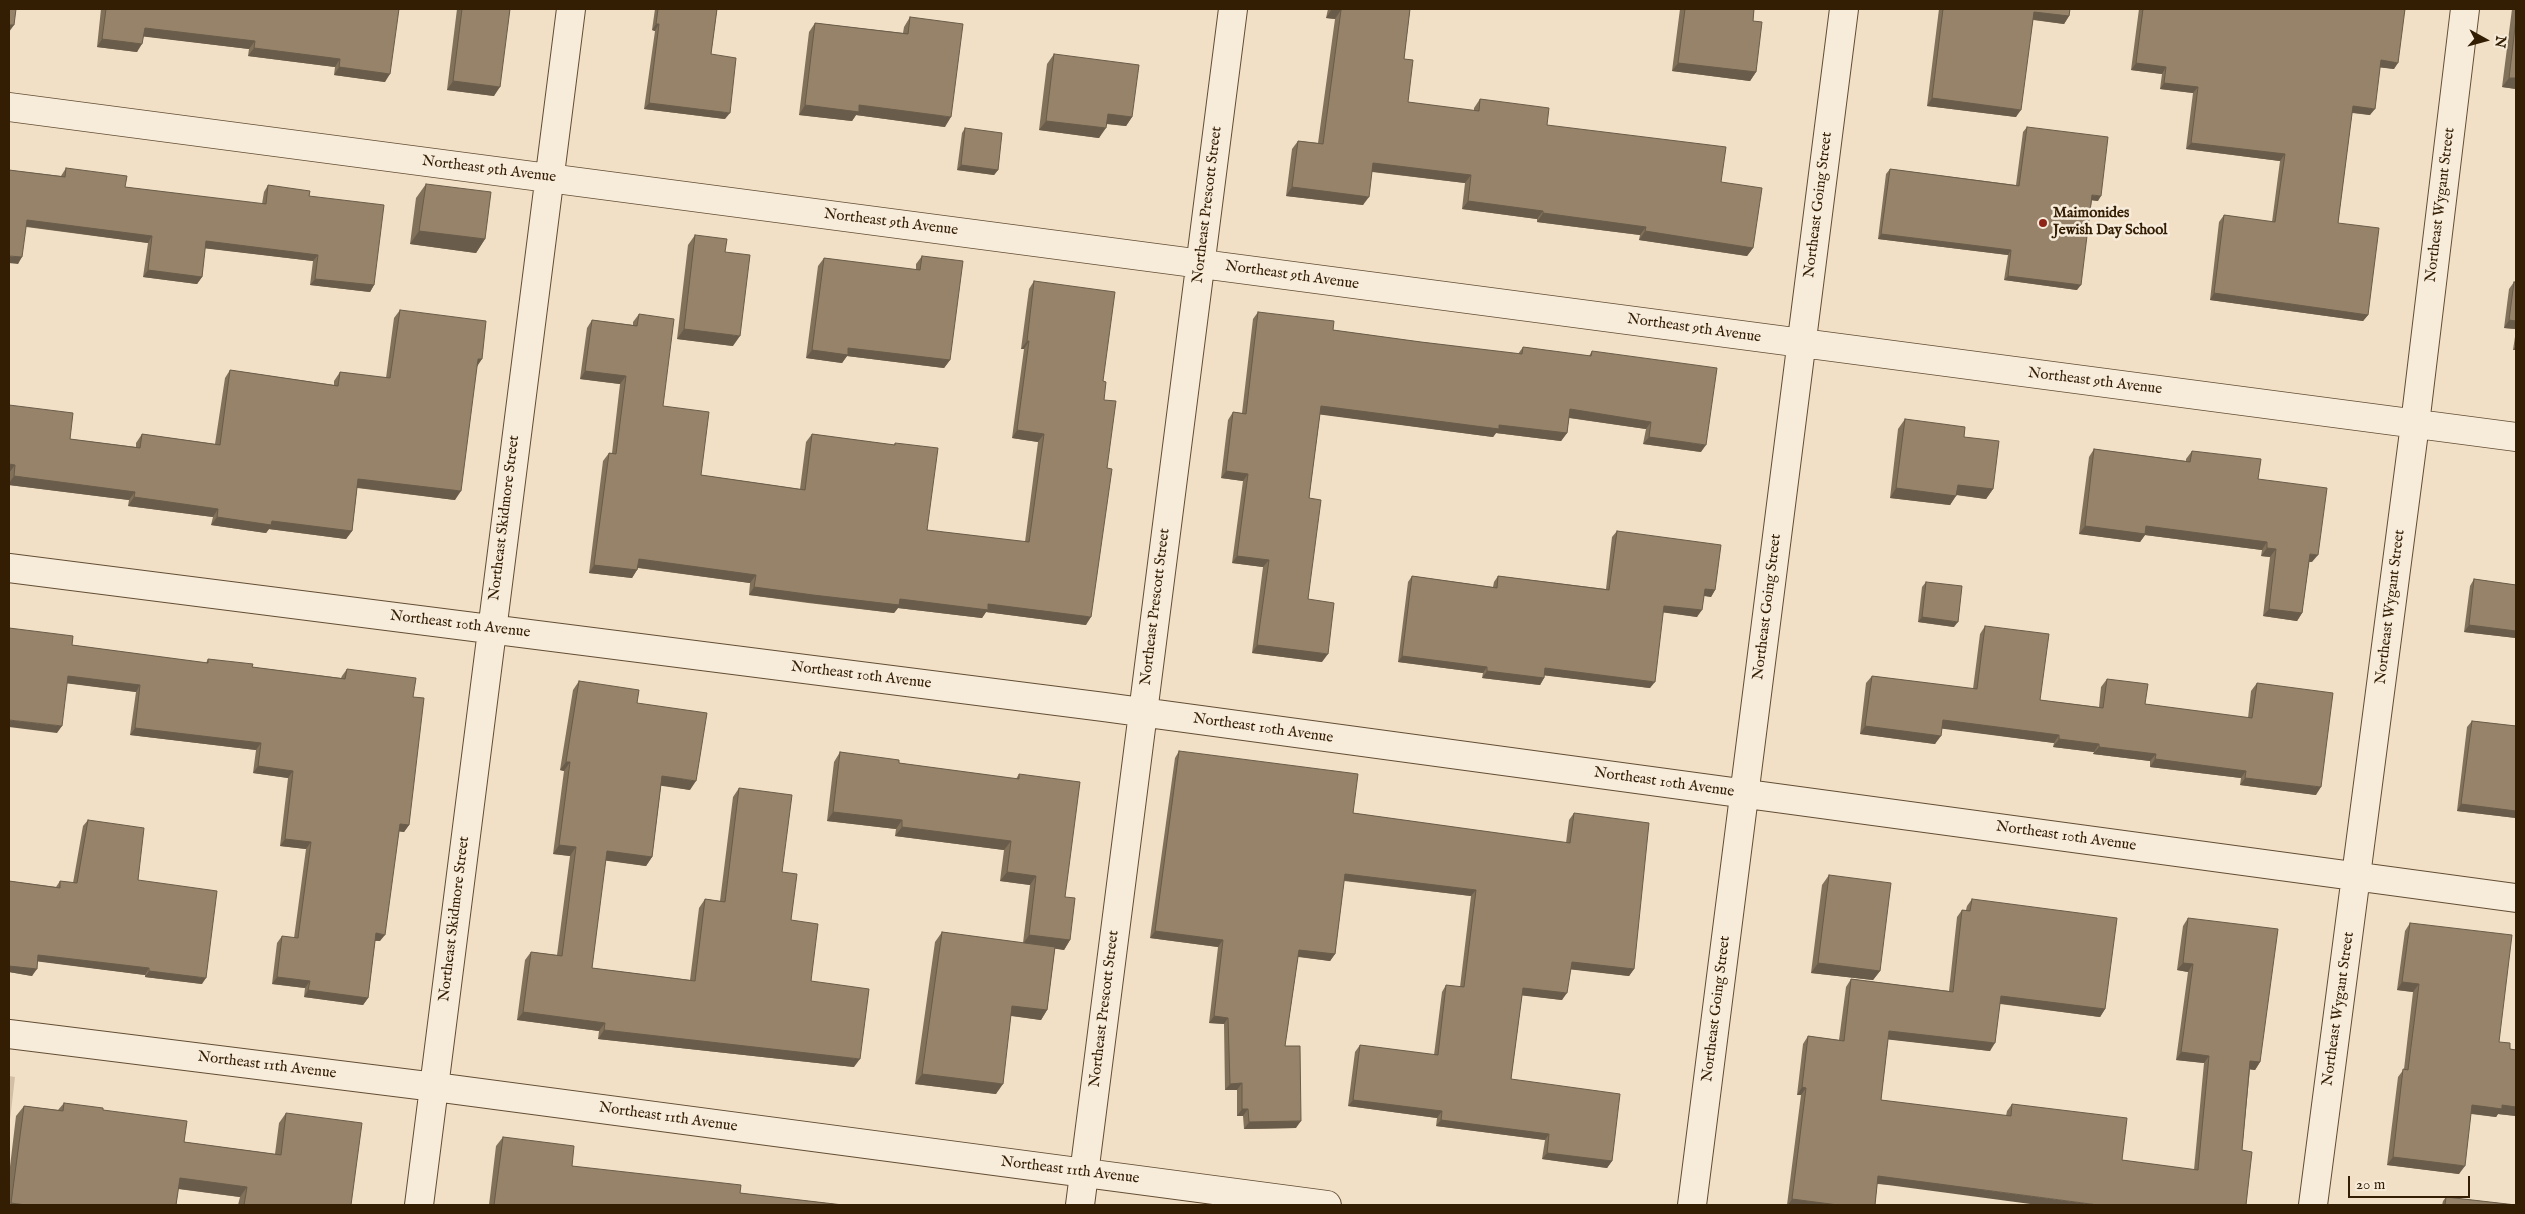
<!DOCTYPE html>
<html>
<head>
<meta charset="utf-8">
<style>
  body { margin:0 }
  #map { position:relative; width:2525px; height:1214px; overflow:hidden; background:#f2e0c6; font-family:"IM FELL English",serif }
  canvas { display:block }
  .frame { position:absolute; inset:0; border:10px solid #331e04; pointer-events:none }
  .north { position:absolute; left:2460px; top:15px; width:50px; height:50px; -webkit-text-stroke:4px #f7ebda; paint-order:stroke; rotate:97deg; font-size:14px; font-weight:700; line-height:20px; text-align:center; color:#331e04 }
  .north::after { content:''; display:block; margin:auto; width:18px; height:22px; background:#331e04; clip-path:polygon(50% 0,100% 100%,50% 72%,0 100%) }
  .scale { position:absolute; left:2348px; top:1176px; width:122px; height:22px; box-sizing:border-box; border:2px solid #331e04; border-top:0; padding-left:6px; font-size:15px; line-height:18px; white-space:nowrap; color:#331e04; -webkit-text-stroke:4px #f7ebda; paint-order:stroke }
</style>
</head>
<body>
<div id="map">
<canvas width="2525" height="1214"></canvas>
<div class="frame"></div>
<div class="north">N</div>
<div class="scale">20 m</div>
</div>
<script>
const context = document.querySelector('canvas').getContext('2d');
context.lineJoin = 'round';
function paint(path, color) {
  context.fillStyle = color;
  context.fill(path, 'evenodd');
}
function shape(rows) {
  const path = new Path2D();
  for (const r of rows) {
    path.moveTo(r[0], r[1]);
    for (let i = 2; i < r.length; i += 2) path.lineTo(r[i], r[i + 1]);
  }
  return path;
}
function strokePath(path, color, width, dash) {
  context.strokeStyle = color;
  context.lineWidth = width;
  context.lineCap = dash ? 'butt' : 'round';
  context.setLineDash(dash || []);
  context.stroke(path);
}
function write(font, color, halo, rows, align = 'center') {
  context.font = font + ' "IM FELL English",serif';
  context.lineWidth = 5;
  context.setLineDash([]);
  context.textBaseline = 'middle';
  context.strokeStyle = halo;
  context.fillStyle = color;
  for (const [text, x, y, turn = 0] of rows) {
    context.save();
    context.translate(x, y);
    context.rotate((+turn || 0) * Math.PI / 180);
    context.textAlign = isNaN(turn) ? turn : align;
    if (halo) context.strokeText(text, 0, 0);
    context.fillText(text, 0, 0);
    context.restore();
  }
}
paint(shape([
  [9,1076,15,1077,9,1129]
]), '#d2bfa5');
const minor = shape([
  [9,107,2516,437],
  [9,568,1104,707,2516,898],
  [9,1034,435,1087,1327,1205],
  [419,1205,571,9],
  [1080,1205,1233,9],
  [1692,1205,1844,9],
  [2313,1205,2415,424,2465,9]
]);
strokePath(minor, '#634e34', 30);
strokePath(minor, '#f7ebda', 28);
paint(shape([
  [101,9,399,9,385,82,334,75,335,67,248,56,249,49,143,36,137,52,97,47],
  [457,9,510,9,494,96,447,90],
  [655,9,717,9,711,54,725,119,644,109,655,31,652,30],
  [1328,9,1410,9,1404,59,1408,102,1474,111,1474,108,1480,99,1547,125,1721,182,1753,248,1747,256,1639,240,1640,235,1537,222,1537,219,1462,209,1465,183,1372,172,1363,205,1286,196,1292,149,1298,141,1318,143,1335,19,1326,18],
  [1680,9,1754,9,1753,21,1756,72,1750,81,1672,71],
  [1939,9,2070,9,2069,16,2064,24,2033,20,2016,117,1927,106],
  [2139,9,2405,9,2394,69,2380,67,2370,115,2352,113,2338,223,2368,315,2363,321,2210,300,2219,222,2224,215,2272,222,2280,161,2186,149,2193,93,2160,89,2162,74,2131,70],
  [2512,9,2516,9,2516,89,2502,87],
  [910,17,945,127,856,115,852,121,799,115,809,32,815,23,903,33,904,27],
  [1054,54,1132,117,1126,126,1106,124,1099,138,1039,130,1047,64],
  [2027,127,2098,201,2092,200,2077,290,2004,280,2008,255,1878,239,1886,174,1890,169,2016,185,2023,132],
  [965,128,998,170,994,175,957,170,962,133],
  [66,168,125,187,262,204,264,192,268,185,309,196,374,285,370,292,310,285,313,261,205,248,202,277,197,284,143,277,148,243,26,227,18,264,9,170,61,176],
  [426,184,485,239,476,253,410,244,416,198],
  [695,235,725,252,733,346,677,339,688,245],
  [922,256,950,360,944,368,847,356,842,363,806,358,818,266,824,258,916,270,916,264],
  [1034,281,1103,381,1104,400,1086,625,986,612,982,618,898,608,894,613,808,603,749,595,750,583,638,568,632,578,589,573,603,461,609,453,612,453,620,384,580,379,587,328,592,320,633,325,633,322,639,314,663,406,701,475,800,489,806,442,812,434,894,445,895,443,927,530,1025,542,1038,442,1012,438,1024,349,1021,349,1029,289],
  [2514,282,2516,282,2516,329,2504,328,2509,289],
  [400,310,477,365,455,500,357,488,352,531,346,539,269,529,266,533,211,525,213,517,128,506,129,500,9,485,9,405,70,439,136,447,136,443,142,434,215,444,225,378,230,370,334,385,334,381,340,372,386,378,394,318],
  [1258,312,1333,330,1421,342,1518,354,1523,347,1589,356,1592,351,1701,452,1643,444,1646,429,1569,418,1567,433,1561,441,1496,433,1493,437,1320,414,1309,498,1308,599,1322,662,1252,653,1263,567,1232,563,1243,481,1221,478,1228,420,1233,412,1242,413,1253,319],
  [2516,330,2516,350,2513,350],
  [1905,419,1964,437,1993,489,1986,499,1956,495,1950,505,1890,498,1898,429],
  [2094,449,2186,461,2186,459,2192,451,2258,479,2312,562,2309,562,2302,613,2297,621,2263,616,2270,557,2261,556,2262,550,2145,535,2140,542,2079,534,2089,457],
  [1617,531,1715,590,1711,597,1704,596,1697,617,1663,612,1650,688,1544,675,1544,678,1540,685,1482,678,1483,673,1398,662,1408,582,1412,576,1493,587,1494,582,1498,576,1606,589,1612,537],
  [2474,579,2516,585,2516,638,2464,632,2470,586],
  [1926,582,1954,627,1918,622,1922,587],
  [1985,626,2040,700,2099,707,2101,687,2107,679,2145,704,2248,718,2251,691,2257,683,2316,795,2240,785,2241,778,2150,767,2150,761,2093,754,2094,752,2053,747,2054,743,1942,728,1935,744,1860,734,1866,683,1872,676,1973,689,1980,634],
  [72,645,206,663,208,659,252,667,341,678,342,676,347,669,413,697,409,825,404,832,399,831,380,941,375,941,368,998,363,1005,304,997,305,988,272,984,277,943,282,936,294,938,306,849,280,846,288,778,253,773,256,750,130,735,136,692,67,683,57,733],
  [579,681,637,703,690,790,661,785,652,857,646,866,605,860,592,968,690,980,699,908,705,899,720,901,733,797,739,788,782,872,791,920,811,981,854,1067,598,1039,599,1031,517,1020,525,960,531,952,557,955,570,856,553,854,564,771,560,770,573,690],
  [2472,721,2516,726,2516,818,2457,811,2467,727],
  [1179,751,1353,813,1566,843,1569,820,1574,813,1634,969,1629,976,1571,969,1562,1000,1522,995,1511,1079,1612,1161,1607,1168,1542,1159,1545,1140,1436,1126,1437,1118,1348,1106,1355,1052,1360,1045,1434,1055,1442,992,1446,985,1460,987,1471,896,1344,881,1335,954,1330,961,1298,957,1285,1046,1296,1128,1244,1129,1243,1116,1237,1116,1237,1090,1225,1090,1224,1024,1209,1023,1218,947,1150,938,1175,758],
  [840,752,899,763,1016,779,1019,774,1065,897,1070,940,1064,950,1055,948,1047,1010,1041,1020,1011,1016,996,1094,915,1084,935,942,942,932,1023,943,1030,885,1000,881,1004,850,895,836,896,829,827,821,834,762],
  [88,820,138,880,202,984,145,977,145,975,38,961,32,976,9,972,9,881,56,887,60,881,73,883,83,826],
  [1829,875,1880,971,1873,980,1811,973,1822,885],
  [1972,899,2105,1009,2100,1017,2000,1004,1990,1051,1888,1039,1881,1100,2006,1116,2007,1111,2012,1104,2122,1160,2194,1170,2204,1063,2176,1060,2188,972,2177,970,2183,926,2188,918,2260,1062,2255,1070,2250,1069,2242,1150,2246,1205,1877,1184,1875,1205,1787,1205,1801,1095,1797,1095,1803,1044,1808,1036,1839,1040,1846,987,1851,979,1949,991,1957,917,1962,910,1966,910,1967,906],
  [2410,923,2499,1042,2510,1049,2516,1050,2516,1116,2498,1114,2496,1117,2471,1114,2459,1174,2387,1165,2398,1077,2404,1069,2413,992,2397,990,2405,931],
  [64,1103,103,1110,184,1142,275,1154,279,1123,286,1113,351,1205,238,1205,240,1197,178,1189,176,1205,9,1205,9,1175,16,1116,24,1106,58,1110],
  [503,1137,572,1166,740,1193,843,1205,489,1205,496,1146],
  [2446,1197,2516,1205,2442,1205,2443,1201]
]), '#81715a');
paint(shape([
  [1332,9,1341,10,1335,19,1326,18],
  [2034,12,2069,16,2064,24,2029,19],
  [656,24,659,24,655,31,652,30],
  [9,25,14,25,9,32],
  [145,28,255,41,249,49,139,36],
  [102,39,142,44,137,52,97,47],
  [254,48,340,59,335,67,248,56],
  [2381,60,2398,63,2394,69,2376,67],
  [1678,63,1756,72,1750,81,1672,71],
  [2136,63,2166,67,2162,74,2131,70],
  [339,67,390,74,385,82,334,75],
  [2509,78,2516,78,2516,89,2502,87],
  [453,81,500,87,494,96,447,90],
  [2164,83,2198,87,2193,93,2160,89],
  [1932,98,2021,110,2016,117,1927,106],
  [649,103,730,113,725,119,644,109],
  [805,105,859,105,951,117,945,127,856,115,852,121,799,115],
  [2353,106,2375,109,2370,115,2348,112],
  [1108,114,1132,117,1126,126,1101,123],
  [1046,121,1106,128,1099,138,1039,130],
  [2191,143,2285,154,2280,161,2186,149],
  [1373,163,1471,175,1465,183,1367,171],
  [961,165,998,170,994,175,957,170],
  [1292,187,1369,197,1363,205,1286,196],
  [2092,195,2101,196,2098,201,2089,200],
  [1468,201,1543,211,1537,219,1462,209],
  [1543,213,1646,227,1640,235,1537,222],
  [27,220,152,236,148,243,23,226],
  [419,231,485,239,476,253,410,244],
  [1645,231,1753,248,1747,256,1639,240],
  [1881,234,2011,250,2008,255,1878,239],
  [206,241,318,255,313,261,202,248],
  [9,256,22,257,18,264,9,263],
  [148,270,202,277,197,284,143,277],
  [2008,276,2081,285,2077,290,2004,280],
  [315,279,374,285,370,292,310,285],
  [2214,293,2368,315,2363,321,2210,300],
  [2509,320,2516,321,2516,329,2504,328],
  [684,329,740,336,733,346,677,339],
  [1027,341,1029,341,1024,349,1021,349],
  [2516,346,2516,350,2513,350],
  [848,348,950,360,944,368,847,356,842,363,806,358,812,350],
  [478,359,482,359,476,368],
  [585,371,626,376,620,384,580,379],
  [1321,406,1499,425,1567,433,1561,441,1496,433,1493,437,1316,414],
  [1570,409,1651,422,1646,429,1564,417],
  [1017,430,1044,434,1038,442,1012,438],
  [1649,437,1706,445,1701,452,1643,444],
  [9,464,15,465,9,473],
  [1226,471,1248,474,1243,481,1221,478],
  [14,476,135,492,129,500,9,485,9,483],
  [358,479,461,491,455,500,353,487],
  [1958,485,1993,489,1986,499,1951,494],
  [1896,488,1956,496,1950,505,1890,498],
  [134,497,218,509,213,517,128,506],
  [217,517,272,521,352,531,346,539,269,529,266,533,211,525],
  [2085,526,2146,526,2267,542,2262,550,2145,535,2140,542,2079,534],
  [2267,548,2276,549,2270,557,2261,556],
  [2310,554,2318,555,2312,562,2304,561],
  [1237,556,1269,560,1263,567,1232,563],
  [639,559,756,575,750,583,633,567],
  [594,565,637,570,632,578,589,573],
  [754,587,900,599,988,604,1091,617,1086,625,986,612,982,618,898,608,894,613,749,595],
  [1705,589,1715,590,1711,597,1701,595],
  [1664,606,1702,610,1697,617,1660,612],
  [2269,609,2302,613,2297,621,2263,616],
  [1922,617,1958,622,1954,627,1918,622],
  [2469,625,2516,631,2516,638,2464,632],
  [1257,645,1328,654,1322,662,1252,653],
  [1402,656,1487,667,1483,673,1398,662],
  [1545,668,1655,682,1650,688,1541,675],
  [1487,671,1544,678,1540,685,1482,678],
  [68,676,140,685,136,692,64,683],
  [9,720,62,726,57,733,9,727],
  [1943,720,2059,735,2054,743,1937,728],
  [1865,726,1941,736,1935,744,1860,734],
  [135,728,261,743,256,750,130,735],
  [2059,739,2099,744,2094,752,2053,747],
  [2099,747,2156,754,2150,761,2093,754],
  [2155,759,2246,771,2241,778,2150,767],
  [566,762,570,762,564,771,560,770],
  [258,766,293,771,288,778,253,773],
  [662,776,696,781,690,790,656,785],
  [2245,778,2321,787,2316,795,2240,785],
  [2461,804,2516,811,2516,818,2457,811],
  [833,812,902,820,896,829,827,821],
  [400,824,409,825,404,832,395,831],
  [902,827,1011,841,1004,850,895,836],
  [285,839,311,842,306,849,280,846],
  [559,845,576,847,570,856,553,854],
  [607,851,652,857,646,866,601,860],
  [1007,872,1036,876,1030,885,1000,881],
  [1345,874,1476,890,1471,896,1340,880],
  [1155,931,1223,940,1218,947,1150,938],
  [376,933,385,935,380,941,371,940],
  [1029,935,1070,940,1064,950,1023,944],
  [1299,950,1335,954,1330,961,1294,956],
  [38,955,149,968,145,975,34,961],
  [1572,962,1634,969,1629,976,1567,969],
  [1818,963,1880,971,1873,980,1811,973],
  [2183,963,2193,964,2188,972,2177,970],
  [9,966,37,969,32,976,9,972],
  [149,971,206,978,202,984,145,977],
  [277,977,310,981,305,988,272,984],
  [2402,982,2419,984,2413,992,2397,990],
  [1523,988,1567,993,1562,1000,1518,995],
  [308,990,368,998,363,1005,304,997],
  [2001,996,2105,1009,2100,1017,1996,1003],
  [1012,1006,1047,1010,1041,1020,1006,1015],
  [523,1012,605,1023,599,1031,517,1020],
  [1214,1016,1228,1018,1224,1024,1209,1023],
  [604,1030,860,1059,854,1067,598,1039],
  [1889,1031,1995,1043,1990,1051,1884,1039],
  [2181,1052,2209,1056,2204,1063,2176,1060],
  [2250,1061,2260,1062,2255,1070,2245,1069],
  [922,1074,1003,1084,996,1094,915,1084],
  [1242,1083,1237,1090,1225,1090,1230,1084],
  [1802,1087,1806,1088,1801,1095,1797,1095],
  [1353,1100,1442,1111,1437,1118,1348,1106],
  [2472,1105,2502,1105,2516,1107,2516,1116,2498,1114,2496,1117,2467,1113],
  [1242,1109,1248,1109,1243,1116,1237,1116],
  [1441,1120,1549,1134,1545,1140,1436,1126],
  [1301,1121,1296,1128,1244,1129,1249,1122],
  [1547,1153,1612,1161,1607,1168,1542,1159],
  [2393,1157,2465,1166,2459,1174,2387,1165],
  [1878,1176,2098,1205,2038,1205,1873,1183],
  [180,1178,247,1187,240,1197,173,1188],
  [1792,1199,1838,1205,1788,1205],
  [11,1203,26,1205,10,1205]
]), '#695c4a');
const building = shape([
  [9,9,16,9,14,25,9,25,9,9],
  [106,9,399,9,390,74,339,67,340,59,254,48,255,41,145,28,142,44,102,39,106,9],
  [462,9,510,9,500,87,453,81,462,9],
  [658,9,717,9,711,54,736,58,730,113,649,103,659,24,656,24,658,9],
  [1332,9,1410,9,1404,59,1413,60,1408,102,1479,111,1480,99,1549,108,1547,125,1726,147,1721,182,1762,188,1753,248,1645,231,1646,227,1543,213,1543,211,1468,201,1471,175,1373,163,1369,197,1292,187,1298,141,1323,144,1341,10,1332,9],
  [1685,9,1754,9,1753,21,1762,22,1756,72,1678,63,1685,9],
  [1943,9,2070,9,2069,16,2034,12,2021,110,1932,98,1943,9],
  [2143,9,2405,9,2398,63,2381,60,2375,109,2353,106,2338,223,2379,228,2368,315,2214,293,2224,215,2275,222,2285,154,2191,143,2198,87,2164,83,2166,67,2136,63,2143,9],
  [910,17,963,24,951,117,859,105,859,112,805,105,815,23,908,34,910,17],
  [2516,19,2516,78,2509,78,2516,19],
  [1054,54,1139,65,1132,117,1108,114,1106,128,1046,121,1054,54],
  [2027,127,2108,137,2101,196,2092,195,2081,285,2008,276,2011,250,1881,234,1890,169,2019,186,2027,127],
  [965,128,1002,133,998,170,961,165,965,128],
  [66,168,127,176,125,187,266,204,268,185,310,191,309,196,384,205,374,285,315,279,318,255,206,241,202,277,148,270,152,236,27,220,22,257,9,256,9,170,65,177,66,168],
  [426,184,491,192,485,239,419,231,426,184],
  [695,235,727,239,725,252,750,255,740,336,684,329,695,235],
  [922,256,963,261,950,360,848,348,848,355,812,350,824,258,920,270,922,256],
  [1034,281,1115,292,1103,381,1106,382,1104,400,1116,401,1107,468,1112,469,1091,617,988,604,988,610,900,599,899,605,813,595,754,587,756,575,639,559,637,570,594,565,609,453,616,454,626,376,585,371,592,320,637,326,639,314,674,319,663,406,709,412,701,475,805,490,812,434,895,445,895,443,938,448,927,530,1029,542,1044,434,1017,430,1029,341,1027,341,1034,281],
  [2514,282,2516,282,2516,321,2509,320,2514,282],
  [400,310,486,321,482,359,478,359,461,491,358,479,352,531,272,521,271,525,217,517,218,509,134,497,135,492,14,476,15,465,9,464,9,405,73,413,70,439,140,448,142,434,220,445,230,370,338,386,340,372,390,378,400,310],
  [1258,312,1334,321,1333,330,1421,342,1522,354,1523,347,1591,356,1592,351,1717,368,1706,445,1649,437,1651,422,1570,409,1567,433,1499,425,1499,429,1321,406,1309,498,1321,500,1308,599,1334,603,1328,654,1257,645,1269,560,1237,556,1248,474,1226,471,1233,412,1246,414,1258,312],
  [1905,419,1965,427,1964,437,1999,441,1993,489,1958,485,1956,496,1896,488,1905,419],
  [2094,449,2190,462,2192,451,2261,459,2258,479,2327,488,2318,555,2310,554,2302,613,2269,609,2276,549,2267,548,2267,542,2146,526,2145,534,2085,526,2094,449],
  [1617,531,1721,545,1715,590,1705,589,1702,610,1664,606,1655,682,1545,668,1544,678,1487,671,1487,667,1402,656,1412,576,1497,588,1498,576,1609,590,1617,531],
  [2474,579,2516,585,2516,631,2469,625,2474,579],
  [1926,582,1962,586,1958,622,1922,617,1926,582],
  [1985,626,2049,634,2040,700,2103,708,2107,679,2148,684,2145,704,2252,718,2257,683,2333,693,2321,787,2245,778,2246,771,2155,759,2156,754,2099,747,2099,744,2059,739,2059,735,1943,720,1941,736,1865,726,1872,676,1977,689,1985,626],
  [9,628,73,636,72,645,208,663,208,659,253,664,252,667,345,679,347,669,416,678,413,697,424,698,409,825,400,824,385,935,376,933,368,998,308,990,310,981,277,977,282,936,298,938,311,842,285,839,293,771,258,766,261,743,135,728,140,685,68,676,62,726,9,720,9,628],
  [579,681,639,690,637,703,707,713,696,781,662,776,652,857,607,851,592,968,695,981,705,899,725,902,739,788,792,795,782,872,797,874,791,920,818,924,811,981,869,989,860,1059,604,1030,605,1023,523,1012,531,952,562,956,576,847,559,845,570,762,566,762,579,681],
  [2472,721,2516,726,2516,811,2461,804,2472,721],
  [1179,751,1358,774,1353,813,1570,843,1574,813,1649,823,1634,969,1572,962,1567,993,1523,988,1511,1079,1620,1094,1612,1161,1547,1153,1549,1134,1441,1120,1442,1111,1353,1100,1360,1045,1438,1055,1446,985,1464,987,1476,890,1345,874,1335,954,1299,950,1285,1046,1300,1046,1301,1121,1249,1122,1248,1109,1242,1109,1242,1083,1230,1084,1228,1018,1214,1016,1223,940,1155,931,1179,751],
  [840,752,899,760,899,763,1019,779,1019,774,1080,782,1065,897,1075,898,1070,940,1029,935,1036,876,1007,872,1011,841,902,827,902,820,833,812,840,752],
  [88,820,144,828,138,880,217,891,206,978,149,971,149,968,38,955,37,969,9,966,9,881,60,888,60,881,77,883,88,820],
  [1829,875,1891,883,1880,971,1818,963,1829,875],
  [1972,899,2117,918,2105,1009,2001,996,1995,1043,1889,1031,1881,1100,2011,1116,2012,1104,2127,1118,2122,1160,2198,1170,2209,1056,2181,1052,2193,964,2183,963,2188,918,2278,929,2260,1062,2250,1061,2242,1150,2252,1152,2246,1205,2098,1205,1878,1176,1875,1205,1838,1205,1792,1199,1806,1088,1802,1087,1808,1036,1844,1041,1851,979,1953,992,1962,910,1970,911,1972,899],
  [2410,923,2512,935,2499,1042,2510,1043,2510,1049,2516,1050,2516,1107,2502,1105,2502,1109,2472,1105,2465,1166,2393,1157,2403,1069,2408,1070,2419,984,2402,982,2410,923],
  [942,932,1055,947,1047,1010,1012,1006,1003,1084,922,1074,942,932],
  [64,1103,103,1108,103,1110,187,1121,184,1142,281,1155,286,1113,362,1123,351,1205,244,1205,247,1187,180,1178,176,1205,26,1205,11,1203,24,1106,63,1111,64,1103],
  [503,1137,574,1146,572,1166,741,1185,740,1193,843,1205,494,1205,503,1137],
  [2446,1197,2516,1205,2445,1205,2446,1197]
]);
paint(building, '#968369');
strokePath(building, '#695c4a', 1);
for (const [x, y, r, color] of [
  [2043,223,5,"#8f2418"]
]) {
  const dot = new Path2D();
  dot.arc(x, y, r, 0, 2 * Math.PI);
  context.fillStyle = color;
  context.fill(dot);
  strokePath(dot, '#f7ebda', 2);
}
write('15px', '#331e04', '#f7ebda', [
  ["Northeast 9th Avenue",489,170,7],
  ["Northeast Prescott Street",1208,205,-83],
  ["Northeast Going Street",1819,205,-83],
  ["Northeast Wygant Street",2441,205,-83],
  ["Northeast 9th Avenue",891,223,7],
  ["Northeast 9th Avenue",1292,276,8],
  ["Northeast 9th Avenue",1694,329,8],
  ["Northeast 9th Avenue",2095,382,7],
  ["Northeast Skidmore Street",505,518,-83],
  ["Northeast Prescott Street",1156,607,-83],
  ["Northeast Going Street",1768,607,-83],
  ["Northeast Wygant Street",2391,607,-83],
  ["Northeast 10th Avenue",460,625,7],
  ["Northeast 10th Avenue",861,676,7],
  ["Northeast 10th Avenue",1263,729,8],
  ["Northeast 10th Avenue",1664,783,8],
  ["Northeast 10th Avenue",2066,837,8],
  ["Northeast Skidmore Street",455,919,-83],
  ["Northeast Prescott Street",1105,1009,-83],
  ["Northeast Going Street",1717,1009,-83],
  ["Northeast Wygant Street",2339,1009,-82],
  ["Northeast 11th Avenue",267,1066,7],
  ["Northeast 11th Avenue",668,1118,8],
  ["Northeast 11th Avenue",1070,1171,7]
]);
write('bold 15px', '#331e04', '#f7ebda', [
  ["Maimonides",2053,214],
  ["Jewish Day School",2053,231]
], 'left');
</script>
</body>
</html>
